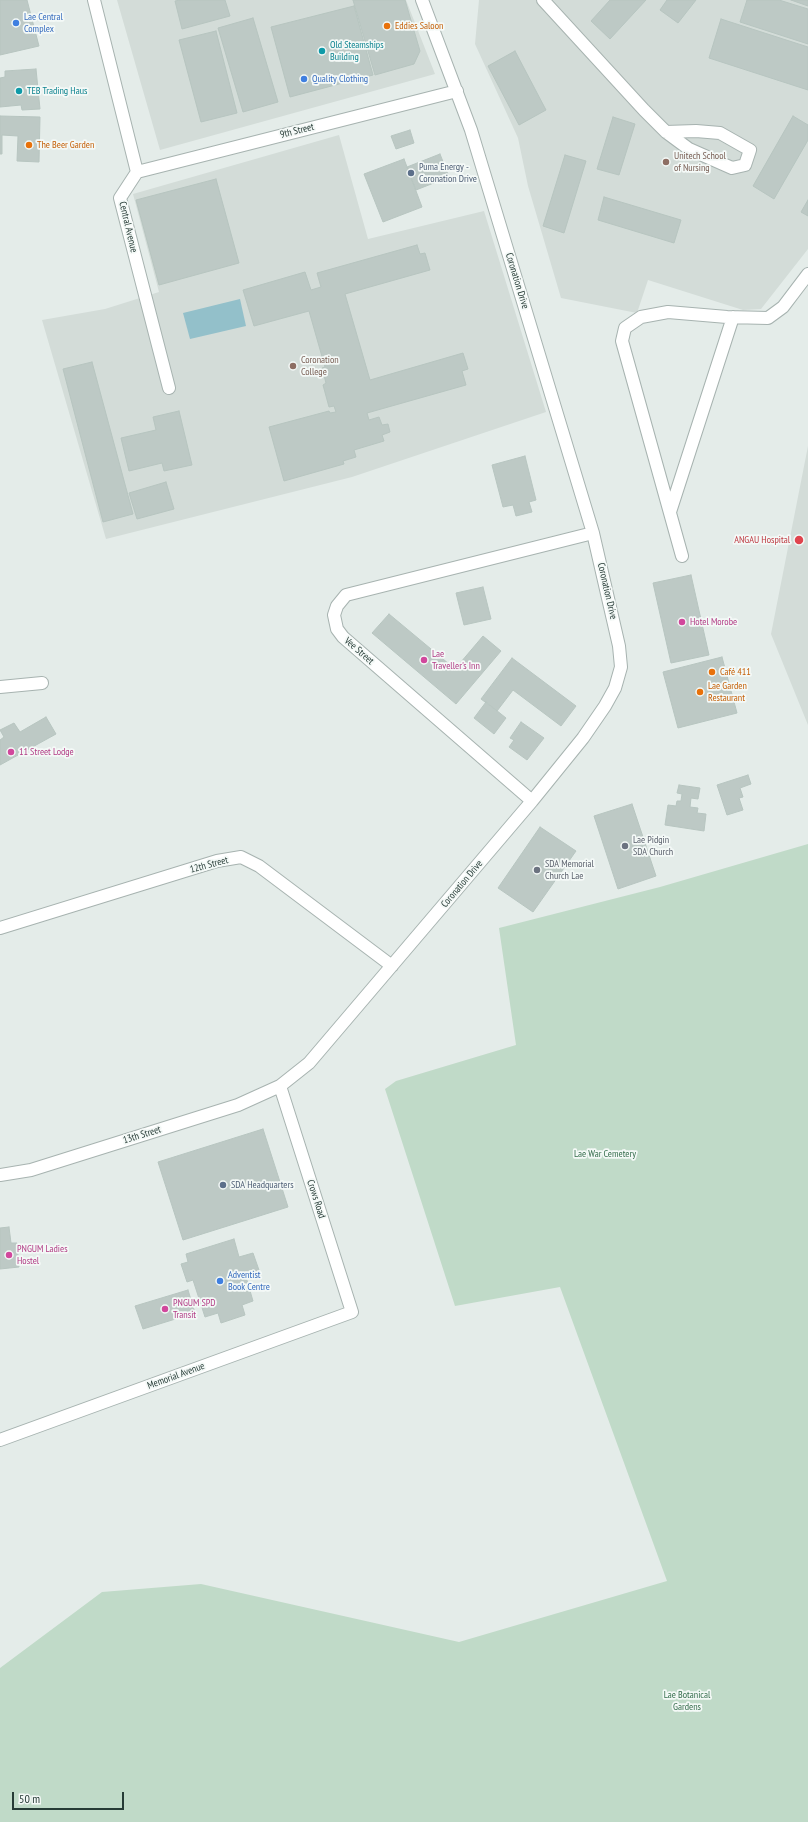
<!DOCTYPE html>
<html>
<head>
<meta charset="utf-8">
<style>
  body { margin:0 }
  #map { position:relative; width:808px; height:1822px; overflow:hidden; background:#e4ece9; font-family:"PT Sans Narrow",sans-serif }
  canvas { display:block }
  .scale { position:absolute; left:12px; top:1792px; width:112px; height:18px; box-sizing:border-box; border:2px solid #263b36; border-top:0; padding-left:5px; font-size:12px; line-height:14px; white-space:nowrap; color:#263b36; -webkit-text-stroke:3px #f4f9f7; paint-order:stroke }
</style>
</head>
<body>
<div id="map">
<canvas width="808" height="1822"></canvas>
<div class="scale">50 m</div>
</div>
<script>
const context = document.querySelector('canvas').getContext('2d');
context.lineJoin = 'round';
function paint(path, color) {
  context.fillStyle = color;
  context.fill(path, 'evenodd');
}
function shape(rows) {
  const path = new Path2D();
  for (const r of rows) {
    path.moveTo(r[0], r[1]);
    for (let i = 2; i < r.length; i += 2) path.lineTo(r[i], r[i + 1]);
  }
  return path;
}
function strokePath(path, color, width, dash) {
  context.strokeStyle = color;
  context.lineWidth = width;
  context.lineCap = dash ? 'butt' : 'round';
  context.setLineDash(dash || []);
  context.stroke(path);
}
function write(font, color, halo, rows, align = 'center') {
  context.font = font + ' "PT Sans Narrow",sans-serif';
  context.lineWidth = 3.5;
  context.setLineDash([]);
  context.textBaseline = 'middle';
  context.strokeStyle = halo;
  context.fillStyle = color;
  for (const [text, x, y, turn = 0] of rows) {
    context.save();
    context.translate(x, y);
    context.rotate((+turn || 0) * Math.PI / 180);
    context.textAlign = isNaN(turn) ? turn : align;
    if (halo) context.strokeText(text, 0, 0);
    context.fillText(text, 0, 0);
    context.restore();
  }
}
paint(shape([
  [117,0,406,0,435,74,160,150],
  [479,0,808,0,808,249,761,309,743,310,648,280,637,313,561,298,528,186,518,138,475,44],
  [339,135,368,239,484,211,546,412,352,477,106,539,42,320,105,309,159,292,133,194],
  [808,446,808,725,771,634]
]), '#d3dcd8');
paint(shape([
  [808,844,808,1822,0,1822,0,1668,102,1592,201,1584,459,1642,667,1581,560,1287,455,1306,385,1089,396,1081,516,1045,499,928,660,887]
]), '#c0dac8');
paint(shape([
  [240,299,246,326,190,339,183,313]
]), '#93c0ca');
const building = shape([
  [0,0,27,0,39,46,0,55,0,0],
  [180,0,225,0,230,16,182,29,175,1,180,0],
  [353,0,405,0,420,51,414,64,375,75,353,0],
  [610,0,646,0,610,39,591,21,610,0],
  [667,0,696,0,678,23,660,10,667,0],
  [747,0,779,0,808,9,808,44,740,22,747,0],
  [791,0,808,0,808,6,791,0],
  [354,6,373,75,290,97,271,27,354,6],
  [253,18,278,102,243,112,218,28,253,18],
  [721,19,808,47,808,90,709,58,721,19],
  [216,31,237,113,201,122,179,40,216,31],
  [515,51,546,110,519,125,488,66,515,51],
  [36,69,40,109,22,110,21,105,0,107,0,78,5,77,5,71,36,69],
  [0,116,40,117,39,162,17,161,18,136,2,135,2,154,0,154,0,116],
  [793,116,808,125,808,140,774,199,753,186,793,116],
  [613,117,635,124,619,175,597,169,613,117],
  [410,130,414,143,396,149,391,136,410,130],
  [440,154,449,177,416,190,407,167,440,154],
  [565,155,586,161,564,233,543,226,565,155],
  [404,159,422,207,383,222,364,174,404,159],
  [216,179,239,263,159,285,136,200,216,179],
  [604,197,681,220,674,243,598,220,604,197],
  [808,200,808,216,801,212,808,200],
  [417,245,420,254,425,253,430,270,345,294,370,380,463,353,468,369,462,371,466,385,367,413,369,420,379,417,382,425,388,424,390,432,382,435,384,441,354,450,356,457,343,461,344,464,284,481,269,427,329,411,330,413,336,412,334,406,329,407,323,385,326,383,322,368,325,367,309,311,254,326,243,290,305,272,311,290,321,287,317,273,417,245],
  [92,362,133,514,103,522,63,369,92,362],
  [179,411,192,465,164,471,162,463,129,471,121,438,156,430,153,417,179,411],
  [525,456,536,500,529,502,532,512,516,516,513,505,503,507,492,465,525,456],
  [166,482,174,509,137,519,129,493,166,482],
  [691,575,709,655,671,663,653,583,691,575],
  [483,587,491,619,464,625,456,593,483,587],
  [389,614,455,669,483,636,501,651,456,704,372,633,389,614],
  [722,657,737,713,678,728,663,672,722,657],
  [512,658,576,706,561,726,513,690,497,711,481,699,512,658],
  [486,702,506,718,494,734,474,718,486,702],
  [46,717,56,734,0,765,0,740,4,737,0,730,14,723,20,732,46,717],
  [521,722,544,738,527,760,509,747,514,740,510,738,521,722],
  [748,775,751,784,740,788,743,797,739,798,743,810,727,815,717,785,748,775],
  [679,785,700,788,698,799,691,798,690,807,698,808,697,813,706,814,704,831,665,825,668,805,676,806,677,801,681,801,682,794,677,793,679,785],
  [632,804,656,876,618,889,594,816,632,804],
  [540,827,576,851,533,912,498,888,540,827],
  [263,1129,288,1207,183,1240,158,1162,263,1129],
  [9,1227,11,1243,17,1243,19,1267,0,1269,0,1228,9,1227],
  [234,1239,239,1257,253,1253,260,1273,246,1277,253,1301,242,1305,245,1315,221,1323,218,1313,205,1317,193,1280,187,1282,181,1264,188,1262,186,1254,234,1239],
  [188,1290,195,1313,143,1329,135,1306,188,1290]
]);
paint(building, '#bdc9c5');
strokePath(building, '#b7c5c0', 1);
const minor = shape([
  [94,0,137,172,120,198,169,388],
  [543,0,644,110,666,132,689,149,732,168,745,165,750,150,720,133,696,131,666,132],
  [137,172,457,91],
  [670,512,733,317],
  [682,556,622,341,625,328,641,317,668,312,727,317,768,318,783,307,808,274],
  [0,687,42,683],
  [532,801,343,637,337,629,334,615,337,606,346,595,593,533],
  [0,928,217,861,241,857,259,866,392,966],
  [0,1175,31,1170,238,1105,280,1086,309,1063,532,801,583,738,605,706,615,688,621,667,619,646,593,533,471,130,422,0],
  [0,1440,352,1312,280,1086]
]);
strokePath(minor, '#a7b3b0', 14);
strokePath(minor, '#fff', 12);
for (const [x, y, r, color] of [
  [16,23,4,"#3f7fe0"],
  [387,26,4,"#e8710a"],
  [322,51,4,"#0f9aa8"],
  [304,79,4,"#3f7fe0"],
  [19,91,4,"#0f9aa8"],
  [29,145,4,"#e8710a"],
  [666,162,4,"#8d6e63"],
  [411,173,4,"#5c6f8a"],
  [293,366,4,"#8d6e63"],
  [799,540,5,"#e0444e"],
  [682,622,4,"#d1479c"],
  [424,660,4,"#d1479c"],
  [712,672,4,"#e8710a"],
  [700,692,4,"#e8710a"],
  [11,752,4,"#d1479c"],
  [625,846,4,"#6b7280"],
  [537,870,4,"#6b7280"],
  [223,1185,4,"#5c6f8a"],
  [9,1255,4,"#d1479c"],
  [220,1281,4,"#3f7fe0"],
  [165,1309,4,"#d1479c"]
]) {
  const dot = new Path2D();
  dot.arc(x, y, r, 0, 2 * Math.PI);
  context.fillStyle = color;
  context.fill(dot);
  strokePath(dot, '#f4f9f7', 1.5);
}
write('10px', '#366cbe', '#f4f9f7', [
  ["Lae Central",24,17],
  ["Complex",24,29],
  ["Quality Clothing",312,79],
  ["Adventist",228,1275],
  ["Book Centre",228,1287]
], 'left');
write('10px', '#c56008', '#f4f9f7', [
  ["Eddies Saloon",395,26],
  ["The Beer Garden",37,145],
  ["Café 411",720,672],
  ["Lae Garden",708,686],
  ["Restaurant",708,698]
], 'left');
write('10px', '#0d838f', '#f4f9f7', [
  ["Old Steamships",330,45],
  ["Building",330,57],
  ["TEB Trading Haus",27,91]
], 'left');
write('10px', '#263b36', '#f4f9f7', [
  ["9th Street",297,131,-14],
  ["Central Avenue",128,227,77],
  ["Coronation Drive",517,281,73],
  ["Coronation Drive",607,591,77],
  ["Vee Street",359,651,41],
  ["12th Street",209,865,-15],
  ["Coronation Drive",462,884,-50],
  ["13th Street",142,1135,-17],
  ["Crows Road",316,1199,72],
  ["Memorial Avenue",176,1376,-20]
]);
write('10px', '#785e54', '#f4f9f7', [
  ["Unitech School",674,156],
  ["of Nursing",674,168],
  ["Coronation",301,360],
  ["College",301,372]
], 'left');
write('10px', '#4e5e75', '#f4f9f7', [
  ["Puma Energy -",419,167],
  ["Coronation Drive",419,179],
  ["SDA Headquarters",231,1185]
], 'left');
write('10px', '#be3a42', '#f4f9f7', [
  ["ANGAU Hospital",790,540]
], 'right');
write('10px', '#b23c85', '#f4f9f7', [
  ["Hotel Morobe",690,622],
  ["Lae",432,654],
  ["Traveller's Inn",432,666],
  ["11 Street Lodge",19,752],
  ["PNGUM Ladies",17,1249],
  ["Hostel",17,1261],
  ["PNGUM SPD",173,1303],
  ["Transit",173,1315]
], 'left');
write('10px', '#5b616d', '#f4f9f7', [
  ["Lae Pidgin",633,840],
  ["SDA Church",633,852],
  ["SDA Memorial",545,864],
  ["Church Lae",545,876]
], 'left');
write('10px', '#356d4c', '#f4f9f7', [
  ["Lae War Cemetery",605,1154],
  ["Lae Botanical",687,1695],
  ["Gardens",687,1707]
]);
</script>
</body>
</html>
